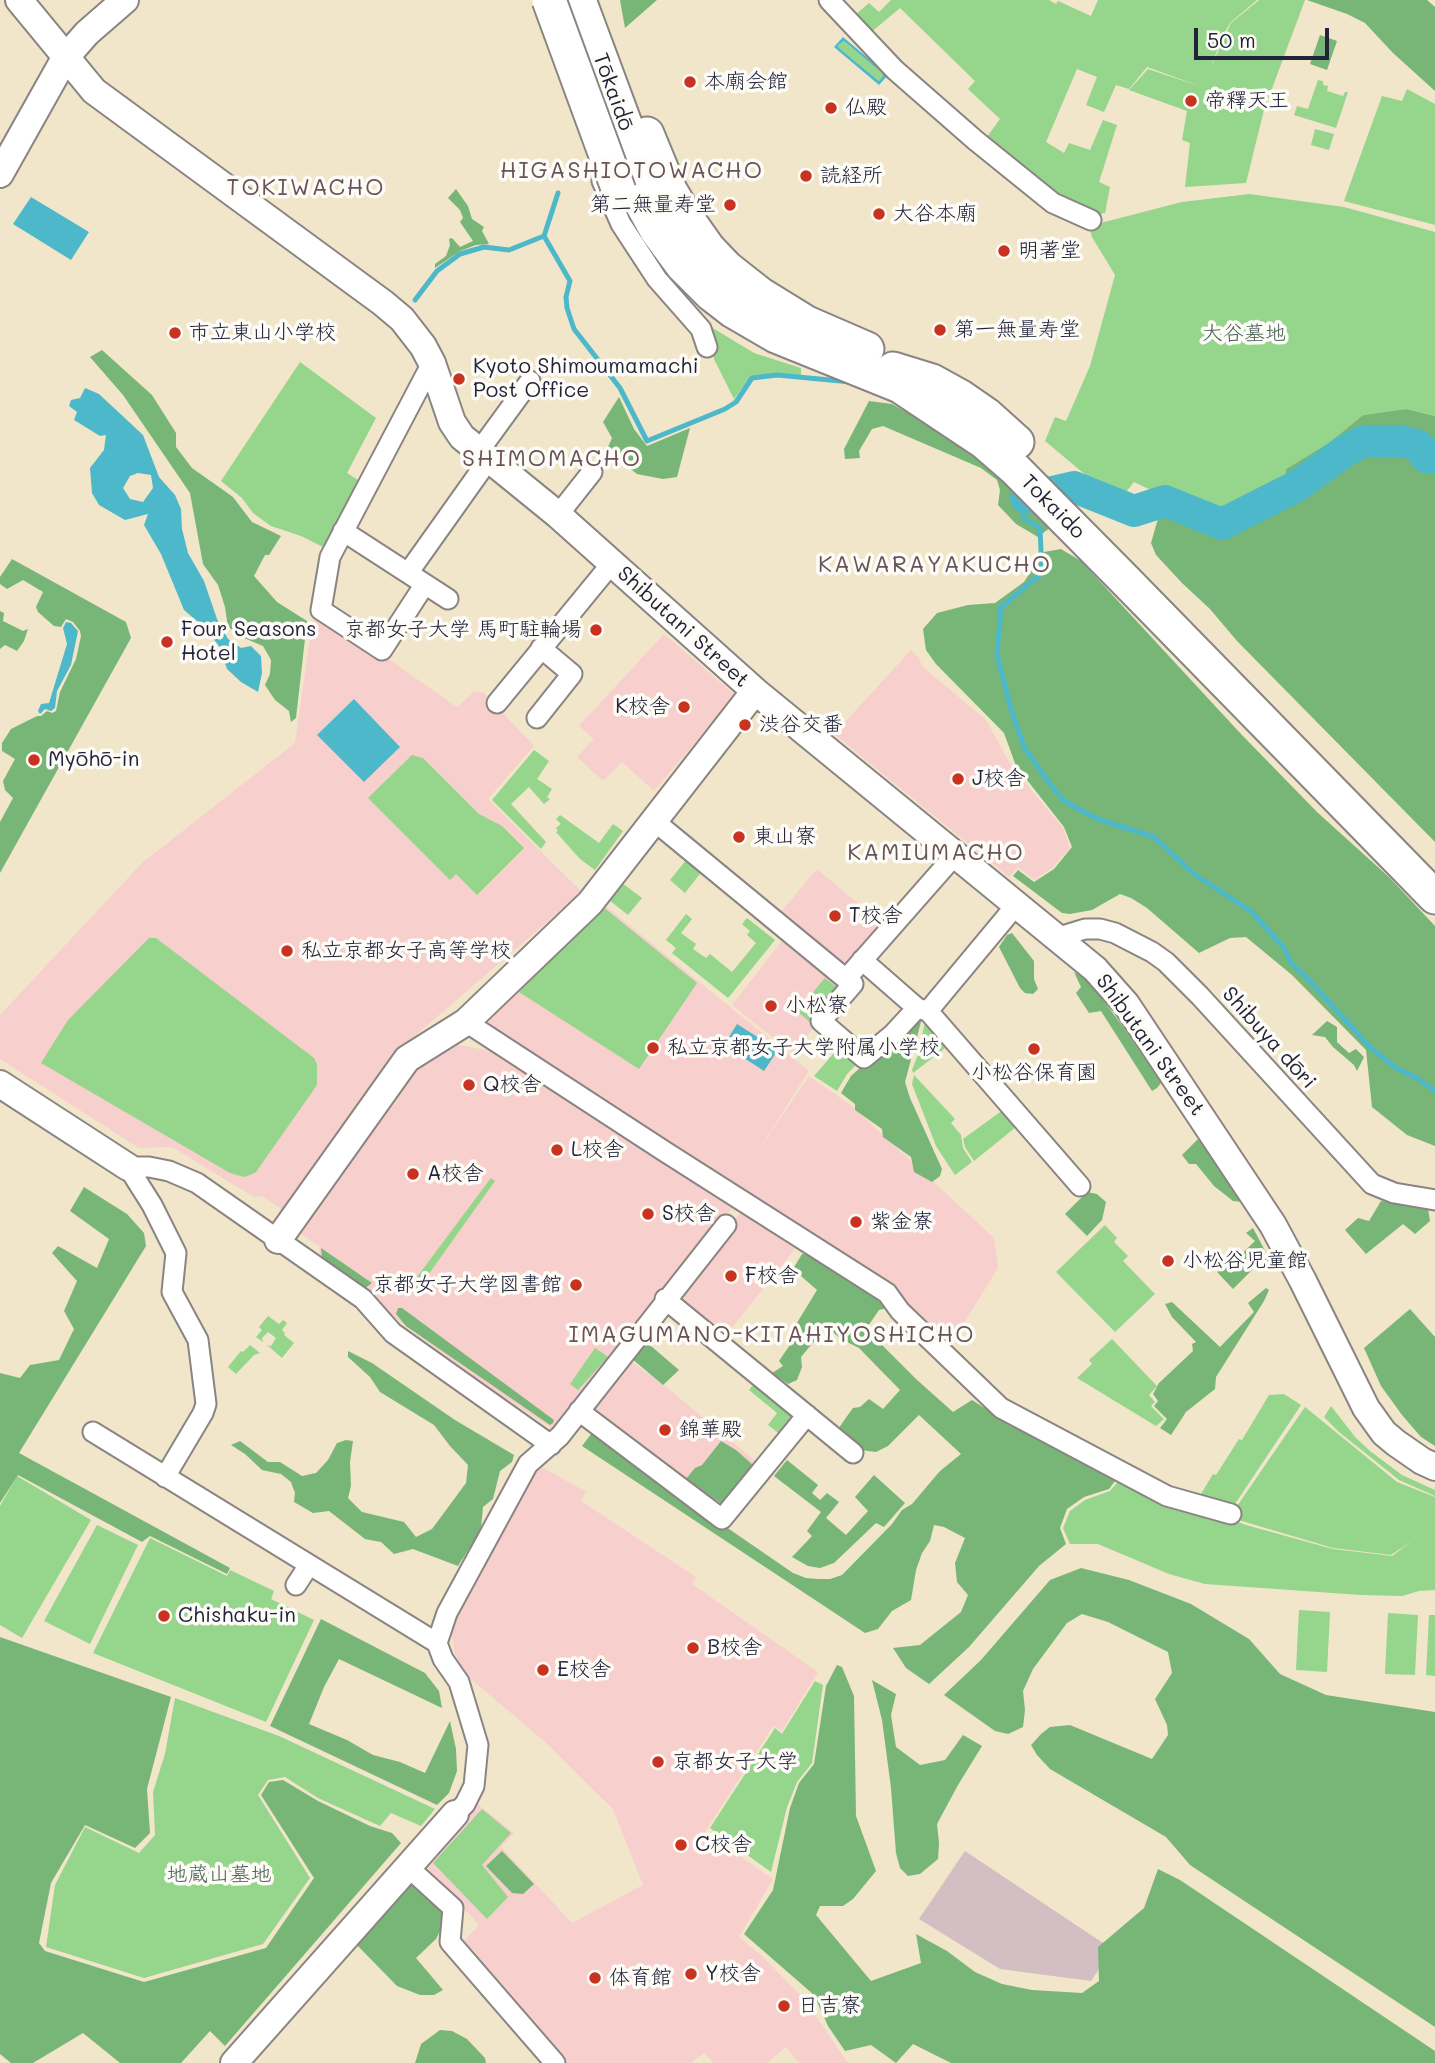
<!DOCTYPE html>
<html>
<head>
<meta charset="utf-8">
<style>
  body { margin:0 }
  #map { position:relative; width:1435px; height:2063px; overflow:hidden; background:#f1e5ca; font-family:Mali,sans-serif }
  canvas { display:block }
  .scale { position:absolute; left:1194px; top:28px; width:135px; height:32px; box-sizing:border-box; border:4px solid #22223b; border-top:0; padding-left:9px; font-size:21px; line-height:24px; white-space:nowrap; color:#22223b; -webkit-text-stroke:5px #fdfcf7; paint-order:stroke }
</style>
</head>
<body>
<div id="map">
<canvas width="1435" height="2063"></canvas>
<div class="scale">50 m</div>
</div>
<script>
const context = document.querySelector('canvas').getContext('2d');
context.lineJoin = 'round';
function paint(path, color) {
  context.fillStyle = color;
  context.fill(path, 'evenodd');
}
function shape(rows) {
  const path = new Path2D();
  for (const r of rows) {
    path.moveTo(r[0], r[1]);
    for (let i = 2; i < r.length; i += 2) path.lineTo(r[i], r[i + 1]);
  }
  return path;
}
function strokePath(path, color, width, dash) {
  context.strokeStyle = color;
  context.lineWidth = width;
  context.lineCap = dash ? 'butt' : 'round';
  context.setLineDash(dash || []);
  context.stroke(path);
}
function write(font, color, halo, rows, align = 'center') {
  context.font = font + ' Mali,"Klee One",sans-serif';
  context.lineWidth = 7;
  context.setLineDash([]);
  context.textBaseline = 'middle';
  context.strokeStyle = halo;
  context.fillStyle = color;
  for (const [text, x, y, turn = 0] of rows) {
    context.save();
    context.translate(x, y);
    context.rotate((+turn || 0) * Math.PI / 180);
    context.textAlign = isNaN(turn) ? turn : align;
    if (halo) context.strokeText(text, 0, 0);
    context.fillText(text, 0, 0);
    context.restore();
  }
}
paint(shape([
  [313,617,337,623,457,707,474,692,483,692,534,746,488,799,582,892,396,1052,286,1212,262,1196,254,1197,172,1147,139,1148,0,1059,0,1015,142,863,295,743],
  [664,634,735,695,654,791,622,762,603,781,577,757,594,739,579,726],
  [911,650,918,657,923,667,986,720,1012,767,1063,828,1070,848,1052,868,1034,880,1018,867,1009,877,834,734],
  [817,869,885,926,845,971,780,913],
  [602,903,809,1071,754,1157,809,1076,852,1106,994,1238,998,1268,951,1344,909,1309,906,1301,893,1287,490,1025,488,1015],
  [785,937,845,988,793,1053,732,1005],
  [444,1042,500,1053,733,1207,556,1431,496,1392,405,1326,364,1290,321,1260,319,1254,320,1247,294,1229,410,1061],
  [741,1212,795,1249,722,1340,673,1299],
  [629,1360,665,1386,759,1464,722,1508,591,1407],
  [542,1467,586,1492,581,1501,696,1577,692,1584,818,1672,782,1731,773,1726,705,1832,773,1879,739,1937,762,1956,804,1999,848,2063,799,2063,786,2047,767,2063,714,2063,704,2053,691,2063,565,2063,462,1943,479,1925,424,1864,476,1803,514,1833,501,1847,572,1923,643,1885,613,1809,545,1742,466,1675,455,1654,452,1637,452,1622,533,1473]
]), '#f7d0cd');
paint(shape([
  [965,1851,1112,1949,1091,1981,1000,1969,919,1919]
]), '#d2bec3');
paint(shape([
  [891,0,1049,0,1056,4,1058,1,1091,16,1098,0,1257,0,1231,22,1223,35,1211,67,1231,23,1259,0,1305,0,1264,110,1246,183,1185,187,1190,143,1182,140,1187,111,1129,90,1148,69,1202,87,1147,67,1129,89,1116,85,1104,112,1086,105,1097,77,1077,69,1046,142,1064,153,1069,143,1090,150,1103,120,1117,125,1099,182,1110,187,1105,213,1099,214,1053,199,984,141,1000,119,968,89,975,81,900,8,869,34,853,17,869,3,879,12],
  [844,41,882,73,883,76,879,81,839,48,838,45],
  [1318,80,1323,81,1323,85,1328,86,1327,91,1343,96,1345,92,1348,92,1336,128,1294,115,1297,106,1308,109],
  [1407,89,1435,104,1435,225,1344,201,1382,96,1402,101],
  [1315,129,1334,134,1329,150,1311,145],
  [1249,194,1344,207,1435,232,1435,416,1406,409,1363,415,1330,442,1286,469,1284,482,1220,518,1182,505,1134,482,1118,502,1045,441,1055,417,1066,421,1090,366,1115,275,1092,237,1089,226,1182,202],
  [711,327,754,353,801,368,801,375,777,373,751,376,734,399,714,359],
  [300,362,376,418,347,473,358,480,325,548,301,536,271,526,253,513,242,498,221,481],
  [534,750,549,761,537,779,552,789,547,797,550,799,544,804,529,787,511,804,546,842,541,849,492,800],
  [412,755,423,758,479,814,502,826,524,848,477,895,456,874,450,880,368,798],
  [560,815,599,843,613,824,623,831,595,870,580,859,556,832,558,831,556,828,561,824,556,819],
  [687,859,702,871,685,893,670,880],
  [622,883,642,898,628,915,609,900],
  [602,906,697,983,639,1069,519,992],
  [686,914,692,919,681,933,696,944,693,949,706,958,710,954,732,972,756,943,747,935,750,931,742,924,747,918,775,940,728,998,672,953,676,948,666,940],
  [149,938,156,938,314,1058,317,1064,317,1085,256,1172,250,1175,244,1177,230,1173,41,1063,68,1020],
  [825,978,840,990,812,1024,797,1011],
  [925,1021,949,1045,913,1073,912,1070,919,1052],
  [842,1044,861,1060,847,1074,837,1091,814,1076],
  [914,1075,955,1119,951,1123,961,1135,963,1148,972,1162,955,1175,936,1146,912,1084],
  [1003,1110,1016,1127,974,1161,965,1147,963,1139],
  [491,1178,495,1181,416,1292,411,1289,411,1285],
  [1105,1225,1117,1238,1114,1242,1128,1256,1123,1261,1155,1294,1115,1332,1056,1272],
  [268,1316,279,1324,283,1320,287,1323,282,1330,285,1333,284,1335,294,1343,282,1358,267,1345,271,1346,276,1338,268,1332,262,1338,263,1342,256,1337,262,1330,259,1327],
  [1112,1339,1157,1386,1149,1395,1155,1402,1151,1406,1164,1419,1156,1426,1077,1378,1092,1364,1089,1360],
  [250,1345,260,1353,254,1355,236,1374,228,1367,241,1351,243,1352],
  [595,1348,608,1357,578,1390,570,1384],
  [756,1381,797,1415,781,1435,768,1425,777,1413,749,1390],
  [1284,1394,1301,1405,1231,1510,1198,1499,1213,1474,1216,1475,1239,1439,1242,1440,1269,1395],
  [1331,1406,1356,1438,1370,1451,1402,1475,1435,1490,1435,1496,1399,1480,1339,1432,1324,1417],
  [1305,1407,1397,1482,1435,1497,1435,1590,1419,1591,1402,1596,1361,1595,1205,1584,1169,1574,1098,1544,1070,1544,1063,1528,1070,1511,1085,1500,1110,1491,1121,1478,1246,1525,1333,1549,1392,1556,1412,1541,1391,1555,1333,1548,1235,1519,1233,1512],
  [17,1476,91,1520,22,1638,0,1625,0,1506],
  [97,1525,138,1545,90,1644,44,1621],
  [150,1538,227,1576,230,1570,274,1591,271,1599,314,1620,266,1722,93,1653],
  [1299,1610,1330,1612,1327,1672,1296,1670],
  [1388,1613,1418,1615,1415,1675,1385,1674],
  [1429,1615,1435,1615,1435,1676,1426,1675],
  [815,1681,823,1685,812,1763,797,1782,787,1807,771,1872,710,1828,775,1728,782,1734],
  [175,1698,279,1736,435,1809,421,1826,391,1813,380,1826,318,1798,285,1777,268,1780,258,1795,310,1878,263,1944,144,1978,46,1947,55,1885,85,1827,139,1853,155,1835,153,1792,165,1754],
  [482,1809,511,1833,482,1865,508,1897,487,1919,433,1863]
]), '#95d58c');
paint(shape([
  [620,0,657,0,625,28],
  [1307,0,1427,0,1435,7,1435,91,1393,53,1365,23,1347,14],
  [1320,35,1337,41,1327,70,1310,64],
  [456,189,468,206,472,219,484,227,482,231,489,244,476,245,460,251,435,268,435,264,446,256,450,245,449,239,452,238,460,247,473,241,460,222,463,218,460,210,448,198],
  [102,350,152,395,176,433,176,447,192,468,233,497,252,522,281,536,269,555,265,555,254,576,277,602,307,621,296,718,291,722,289,711,275,700,265,685,270,674,271,660,263,646,244,638,228,627,225,607,218,585,203,564,190,493,123,395,90,357],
  [619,397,634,429,647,446,690,428,677,477,663,479,637,474,609,452,608,447,612,438,603,422],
  [869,401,892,404,950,437,987,464,1051,527,1038,537,1016,524,998,505,1000,490,997,480,981,468,883,426,872,429,859,451,860,458,845,459,844,449],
  [1406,409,1435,416,1435,842,1237,641,1210,609,1182,583,1156,555,1151,543,1159,515,1171,506,1182,505,1220,517,1284,482,1286,469,1330,442,1363,415],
  [1061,549,1081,561,1241,734,1317,812,1390,878,1435,926,1435,1146,1407,1135,1372,1107,1366,1050,1292,975,1246,937,1230,938,1199,953,1147,908,1131,898,1120,894,1092,910,1070,914,1062,913,1013,876,1018,870,1034,882,1054,869,1072,847,1064,827,1016,766,1004,733,936,664,926,650,923,629,937,613,968,605,995,603,1024,582,1044,552],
  [12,559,126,622,131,638,0,873,0,822,13,798,5,790,3,781,15,759,2,751,2,743,11,729,37,716,41,716,47,711,52,713,56,711,60,692,76,659,81,636,80,631,73,622,66,619,61,627,54,626,38,612,36,607,43,592,23,580,7,589,0,584,0,577],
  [0,611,4,613,3,621,23,631,28,629,24,641,17,651,5,645,0,649],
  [1012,933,1034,961,1034,979,1038,989,1033,994,1025,993,1020,988,999,947,1007,935],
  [1074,972,1087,979,1124,1028,1161,1083,1157,1088,1152,1091,1101,1011,1089,1013,1076,993,1081,987],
  [922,1018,905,1082,910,1098,942,1169,940,1176,932,1182,914,1172,911,1157,883,1137,882,1129,855,1110,855,1104,841,1093,851,1076,913,1020],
  [1327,1021,1337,1027,1337,1042,1349,1053,1356,1049,1364,1057,1357,1071,1354,1065,1333,1047,1325,1037,1312,1035],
  [1198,1139,1244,1202,1233,1201,1214,1186,1196,1164,1189,1164,1182,1155],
  [84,1187,127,1214,144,1233,146,1246,19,1453,230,1568,227,1574,150,1536,142,1542,18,1475,0,1503,0,1373,20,1378,30,1365,59,1360,74,1329,64,1311,77,1281,52,1253,58,1246,97,1268,109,1239,70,1211],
  [1087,1192,1097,1194,1106,1202,1102,1220,1087,1236,1065,1214],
  [1381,1201,1428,1208,1430,1221,1415,1234,1403,1224,1366,1254,1345,1230,1358,1218,1369,1221],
  [1253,1228,1271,1262,1264,1267,1258,1264,1233,1289,1217,1272,1227,1268,1255,1241,1246,1233],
  [321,1248,372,1283,364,1289,322,1259],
  [810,1253,850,1278,887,1308,879,1310,866,1329,916,1379,953,1412,972,1400,994,1414,1118,1477,1109,1489,1084,1497,1067,1509,1060,1528,1066,1544,1039,1566,969,1647,929,1684,906,1668,893,1648,920,1645,961,1612,968,1595,957,1582,955,1563,965,1538,944,1527,934,1525,930,1541,922,1553,916,1570,911,1600,892,1611,878,1629,865,1633,582,1446,591,1434,793,1573,806,1578,818,1579,830,1579,842,1575,892,1524,902,1510,912,1504,940,1471,961,1454,919,1415,888,1446,876,1452,861,1450,839,1428,845,1419,853,1408,860,1407,869,1399,883,1409,900,1390,859,1348,843,1340,826,1327,801,1357,802,1367,797,1380,788,1384,772,1373,783,1366,779,1361,796,1336,792,1331,817,1290,793,1269,802,1254],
  [1266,1288,1269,1290,1264,1301,1216,1377,1215,1389,1186,1412,1171,1435,1160,1428,1167,1419,1154,1406,1158,1401,1153,1394,1159,1383,1193,1351,1192,1344,1196,1342,1172,1317,1165,1304,1172,1302,1220,1347,1254,1312,1248,1303],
  [398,1308,402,1308,554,1420,553,1423,550,1425,406,1326,396,1314],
  [1410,1309,1435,1337,1435,1446,1421,1437,1402,1415,1381,1386,1364,1348],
  [642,1344,651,1346,679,1370,663,1385,631,1358],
  [348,1351,372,1363,455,1420,514,1455,512,1462,500,1471,493,1499,483,1507,480,1539,472,1544,458,1566,413,1549,394,1554,381,1542,365,1539,329,1511,313,1513,294,1502,295,1493,291,1482,281,1474,262,1470,245,1454,231,1445,240,1441,268,1462,280,1462,302,1476,316,1473,328,1460,337,1443,346,1440,353,1441,350,1462,351,1486,348,1498,362,1512,404,1522,416,1537,432,1529,466,1483,468,1465,450,1446,434,1425,380,1392,370,1377,348,1357],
  [721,1441,736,1450,753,1465,722,1504,686,1479,695,1468,702,1465],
  [787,1460,818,1485,812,1493,820,1500,827,1493,839,1502,826,1518,846,1535,868,1511,855,1497,874,1475,905,1503,884,1527,876,1523,834,1563,820,1568,808,1566,792,1557,812,1536,807,1531,821,1512,774,1476],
  [1081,1568,1129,1580,1191,1604,1249,1639,1280,1674,1326,1695,1435,1712,1435,2027,1190,1865,1166,1837,1050,1769,1037,1755,1031,1745,1041,1734,1050,1727,1070,1725,1152,1759,1168,1735,1167,1725,1155,1699,1172,1673,1168,1652,1108,1622,1082,1614,1067,1623,1033,1669,1023,1691,1025,1710,1023,1727,1008,1734,995,1731,944,1695,981,1660,1050,1580],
  [321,1619,425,1673,439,1691,442,1708,339,1659,324,1687,309,1724,347,1740,373,1755,400,1762,425,1773,450,1721,456,1749,457,1771,449,1793,437,1805,270,1726],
  [0,1637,171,1697,147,1789,150,1833,135,1848,85,1825,51,1883,39,1943,45,1951,144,1982,266,1948,314,1878,261,1795,269,1782,283,1780,318,1801,370,1826,392,1833,401,1843,225,2046,210,2031,181,2063,120,2063,83,2033,33,2063,11,2063,0,2054],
  [837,1665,842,1667,854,1696,856,1816,876,1871,853,1899,843,1906,820,1906,816,1915,871,1981,921,1963,916,1934,947,1951,975,1972,1002,1984,1032,1990,1082,1993,1099,1981,1098,1947,1144,1908,1158,1869,1180,1880,1435,2051,1435,2063,951,2063,913,2044,896,2063,871,2045,845,2051,828,2026,814,1995,744,1934,773,1890,790,1808,799,1783,814,1764,826,1686],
  [872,1680,896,1694,891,1715,896,1747,920,1765,945,1760,963,1735,982,1746,958,1785,937,1824,939,1843,938,1859,920,1874,908,1876,900,1868,896,1853,891,1788,882,1720],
  [502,1851,534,1884,523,1894,512,1893,486,1866],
  [412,1876,441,1908,447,1918,436,1939,416,1958,443,1990,434,1995,420,1995,397,1986,355,1943],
  [440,2030,452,2031,467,2039,485,2058,486,2063,415,2063,421,2044]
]), '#78b678');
paint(shape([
  [843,37,888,75,879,85,834,47],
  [844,41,882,73,883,76,879,81,839,48,838,45],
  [31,197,89,232,71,260,13,224],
  [85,388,99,394,143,435,159,477,175,495,181,509,182,529,188,553,204,581,217,619,228,639,241,648,251,646,261,656,262,673,258,692,241,682,227,669,219,646,204,627,184,610,161,554,144,525,148,514,125,520,99,505,92,493,90,468,104,450,106,435,100,436,74,420,77,412,69,406,71,400,80,398],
  [138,473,151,475,153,488,143,502,130,499,123,488,130,476],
  [66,622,71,623,78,631,71,665,57,691,55,708,51,711,45,709,40,714,38,711,41,704,49,703,67,644,63,628],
  [354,699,400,747,364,782,317,735],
  [737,1024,778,1050,764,1071,724,1045]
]), '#4eb8cb');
strokePath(shape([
  [544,236,570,281,566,297,567,308,574,329,620,388,647,441,725,409,736,402,752,378,777,375,851,382],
  [415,300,437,271,460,254,484,247,509,250,544,236,558,193],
  [1026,498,1023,518,1040,528,1042,573,1001,607,997,655,1011,709,1024,747,1050,784,1063,800,1078,809,1098,819,1154,837,1194,874,1252,912,1284,948,1291,963,1306,977,1370,1047,1396,1068,1417,1078,1435,1091]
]), '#4eb8cb', 5);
strokePath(shape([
  [1026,498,1074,487,1134,511,1165,501,1222,524,1297,486,1345,451,1364,441,1402,441,1419,446,1426,457,1435,457]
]), '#4eb8cb', 32);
const street = shape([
  [829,0,895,70,975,140,1053,203,1091,220],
  [602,181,621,224,657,279,701,329,707,347],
  [479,451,530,381],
  [558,515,592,472],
  [343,531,448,599],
  [408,573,489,459],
  [425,584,382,650,321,610,330,557,432,363],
  [497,703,612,563],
  [537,718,572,674,541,648],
  [653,820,846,979,955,855],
  [1017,904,928,1011,1080,1186],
  [1059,937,1085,929,1100,929,1115,933,1152,952,1166,962,1200,996,1372,1184,1394,1193,1435,1200],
  [862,960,917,1008,927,1011],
  [846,979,853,984,821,1021,864,1058,893,1034,917,1008],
  [466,1022,664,1151,887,1293,900,1311,1001,1408,1167,1496,1231,1514],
  [128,1167,149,1167,169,1171,197,1183,363,1299,393,1333,551,1445],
  [128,1167,152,1205,176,1253,172,1292,198,1340,206,1404,203,1413,165,1477],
  [665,1299,853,1453],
  [579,1411,722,1519,807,1415],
  [93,1432,437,1643],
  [296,1585,309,1565],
  [455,1814,465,1804,474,1786,478,1745,459,1682,443,1659,437,1643,447,1613,528,1464,560,1436,726,1225],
  [408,1867,453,1908,450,1942,555,2063]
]);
const secondary = shape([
  [19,0,94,91,383,303,402,319,423,346,432,363,452,422,462,437,558,515,755,691,1095,969,1126,1004,1273,1225,1303,1281,1366,1408,1384,1433,1396,1443,1422,1461,1435,1467],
  [0,174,65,58,87,33,125,0],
  [0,1084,128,1167],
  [278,1240,407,1059,466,1022,590,903,755,691],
  [234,2063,455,1814]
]);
const highway = shape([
  [579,0,641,167],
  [647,134,670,190,684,214,708,248,727,268,760,294,807,323,867,349],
  [619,147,637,195,657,231,682,265,711,294,733,311,776,336,900,386,984,442,1014,468,1125,580,1435,897],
  [893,369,932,381,961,397,987,415,1017,442]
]);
strokePath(street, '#8a8482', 23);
strokePath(secondary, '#8a8482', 30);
strokePath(highway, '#8a8482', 37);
strokePath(street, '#fff', 19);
strokePath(secondary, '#fff', 26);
strokePath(highway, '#fff', 33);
const highwayBridge = shape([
  [549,0,619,191]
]);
strokePath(highwayBridge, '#8a8482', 37, []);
strokePath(highwayBridge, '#fff', 33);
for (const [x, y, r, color] of [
  [690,82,7,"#c8321e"],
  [1191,101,7,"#c8321e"],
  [831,108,7,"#c8321e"],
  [806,176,7,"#c8321e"],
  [730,205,7,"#c8321e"],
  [879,214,7,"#c8321e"],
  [1004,251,7,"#c8321e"],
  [940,330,7,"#c8321e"],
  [175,333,7,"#c8321e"],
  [459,379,7,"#c8321e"],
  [596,630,7,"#c8321e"],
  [167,642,7,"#c8321e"],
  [684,707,7,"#c8321e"],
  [745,725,7,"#c8321e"],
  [34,760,7,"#c8321e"],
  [958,779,7,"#c8321e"],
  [739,837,7,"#c8321e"],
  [835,916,7,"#c8321e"],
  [287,951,7,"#c8321e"],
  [771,1006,7,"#c8321e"],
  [653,1048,7,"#c8321e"],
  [1034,1049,7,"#c8321e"],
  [469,1085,7,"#c8321e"],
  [557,1150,7,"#c8321e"],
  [413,1174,7,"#c8321e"],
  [648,1214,7,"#c8321e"],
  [856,1222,7,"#c8321e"],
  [1168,1261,7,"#c8321e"],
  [731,1276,7,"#c8321e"],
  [576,1285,7,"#c8321e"],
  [665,1430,7,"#c8321e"],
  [164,1616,7,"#c8321e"],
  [693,1648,7,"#c8321e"],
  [543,1670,7,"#c8321e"],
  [658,1762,7,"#c8321e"],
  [681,1845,7,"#c8321e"],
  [691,1974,7,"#c8321e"],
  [595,1978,7,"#c8321e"],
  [784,2006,7,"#c8321e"]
]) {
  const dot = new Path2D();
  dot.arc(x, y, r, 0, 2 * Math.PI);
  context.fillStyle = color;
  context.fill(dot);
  strokePath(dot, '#fdfcf7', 2.5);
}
write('21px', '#22223b', '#fdfcf7', [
  ["本廟会館",704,82],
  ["帝釋天王",1205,101],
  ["仏殿",845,108],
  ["読経所",820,176],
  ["第二無量寿堂",716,205,"right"],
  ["大谷本廟",893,214],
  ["明著堂",1018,251],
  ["第一無量寿堂",954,330],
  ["市立東山小学校",189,333],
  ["Kyoto Shimoumamachi",473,367],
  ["Post Office",473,391],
  ["Four Seasons",181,630],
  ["Hotel",181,654],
  ["京都女子大学 馬町駐輪場",582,630,"right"],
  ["K校舎",670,707,"right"],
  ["渋谷交番",759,725],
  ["Myōhō-in",48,760],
  ["J校舎",972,779],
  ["東山寮",753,837],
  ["T校舎",849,916],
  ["私立京都女子高等学校",301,951],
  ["小松寮",785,1006],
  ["私立京都女子大学附属小学校",667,1048],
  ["小松谷保育園",1034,1073,"center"],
  ["Q校舎",483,1085],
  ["L校舎",571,1150],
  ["A校舎",427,1174],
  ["S校舎",662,1214],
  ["紫金寮",870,1222],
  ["小松谷児童館",1182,1261],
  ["F校舎",745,1276],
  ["京都女子大学図書館",562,1285,"right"],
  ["錦華殿",679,1430],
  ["Chishaku-in",178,1616],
  ["B校舎",707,1648],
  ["E校舎",557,1670],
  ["京都女子大学",672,1762],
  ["C校舎",695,1845],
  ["Y校舎",705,1974],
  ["体育館",609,1978],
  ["日吉寮",798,2006]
], 'left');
write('21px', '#22223b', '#fdfcf7', [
  ["Tōkaidō",613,92,70],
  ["Tokaido",1053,507,45],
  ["Shibutani Street",683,627,42],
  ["Shibuya dōri",1269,1038,48],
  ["Shibutani Street",1150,1045,54]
]);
write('21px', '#4a6157', '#fdfcf7', [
  ["大谷墓地",1244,334],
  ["地蔵山墓地",219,1875]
]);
context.letterSpacing = '2px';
write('23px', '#695258', '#fdfcf7', [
  ["HIGASHIOTOWACHO",632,171],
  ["TOKIWACHO",306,188],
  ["SHIMOMACHO",552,459],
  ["KAWARAYAKUCHO",935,565],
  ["KAMIUMACHO",936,853],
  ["IMAGUMANO-KITAHIYOSHICHO",772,1335]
]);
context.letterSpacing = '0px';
</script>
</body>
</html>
